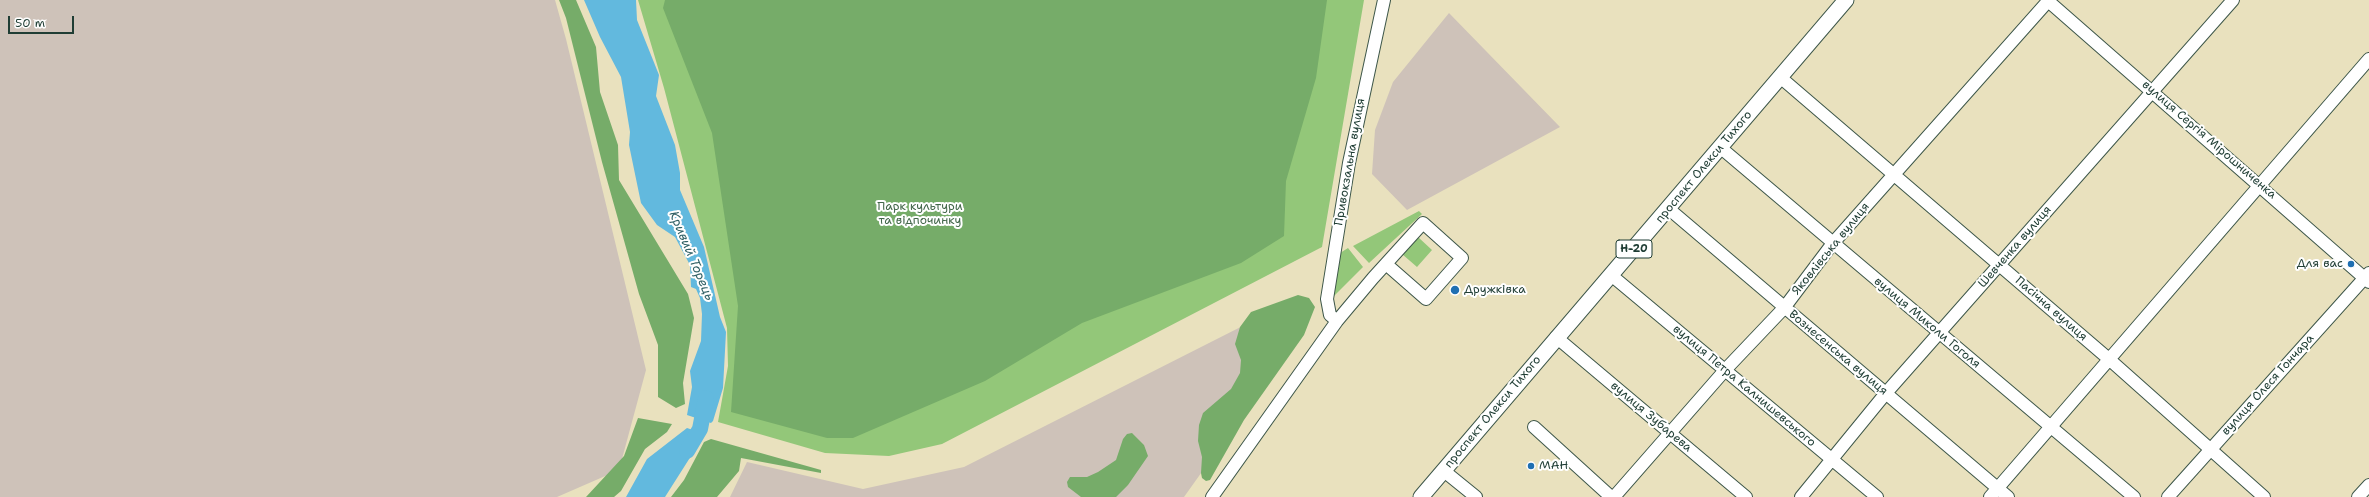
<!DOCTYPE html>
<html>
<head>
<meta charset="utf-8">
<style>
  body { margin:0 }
  #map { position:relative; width:2369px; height:497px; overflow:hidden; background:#e9e1be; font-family:"Shantell Sans",sans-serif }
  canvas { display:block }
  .scale { position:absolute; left:8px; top:16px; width:66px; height:18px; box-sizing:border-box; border:2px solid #1f3d34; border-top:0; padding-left:5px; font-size:12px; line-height:14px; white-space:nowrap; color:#1f3d34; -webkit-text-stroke:3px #fff; paint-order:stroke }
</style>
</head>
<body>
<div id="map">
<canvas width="2369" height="497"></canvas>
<div class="scale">50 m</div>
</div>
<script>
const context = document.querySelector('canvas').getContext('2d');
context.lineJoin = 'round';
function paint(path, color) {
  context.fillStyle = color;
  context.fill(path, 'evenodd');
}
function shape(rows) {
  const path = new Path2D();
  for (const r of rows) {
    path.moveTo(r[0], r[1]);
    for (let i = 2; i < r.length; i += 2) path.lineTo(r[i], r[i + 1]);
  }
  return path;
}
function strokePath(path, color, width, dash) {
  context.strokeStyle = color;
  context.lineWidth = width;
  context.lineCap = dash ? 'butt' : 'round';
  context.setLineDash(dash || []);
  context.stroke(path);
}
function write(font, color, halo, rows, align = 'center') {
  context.font = font + ' "Shantell Sans",sans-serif';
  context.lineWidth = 4;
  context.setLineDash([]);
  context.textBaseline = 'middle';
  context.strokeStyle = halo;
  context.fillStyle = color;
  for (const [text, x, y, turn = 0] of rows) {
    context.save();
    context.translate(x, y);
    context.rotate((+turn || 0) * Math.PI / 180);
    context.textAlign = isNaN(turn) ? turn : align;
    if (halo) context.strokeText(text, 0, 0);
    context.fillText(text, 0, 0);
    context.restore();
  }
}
paint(shape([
  [0,0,555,0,566,39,646,370,619,470,557,497,0,497],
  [1449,13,1560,127,1407,210,1372,174,1375,130,1393,82],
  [1292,301,1308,323,1184,497,730,497,747,462,863,489,964,467]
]), '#cec2b9');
paint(shape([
  [638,0,1364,0,1322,247,942,444,889,456,825,453,718,422,728,366,727,328,664,88],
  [1419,211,1422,214,1369,263,1353,246],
  [1418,237,1432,250,1417,267,1402,254],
  [1348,248,1363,267,1332,298,1337,255]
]), '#93c779');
paint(shape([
  [559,0,576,0,596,47,600,92,618,145,619,180,688,294,694,318,683,383,685,404,676,408,658,397,658,345,639,294,602,162,566,18],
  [665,0,1327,0,1316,78,1286,181,1284,236,1241,263,1082,323,985,381,853,438,827,438,731,412,738,306,712,133,663,8],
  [1298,295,1309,298,1315,307,1304,335,1244,420,1210,480,1206,481,1202,478,1201,473,1202,457,1198,441,1199,425,1203,413,1231,389,1240,373,1241,360,1235,344,1240,327,1251,312],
  [638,418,672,424,667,432,645,449,621,491,614,497,586,497,624,456],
  [1132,433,1144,445,1148,456,1128,485,1116,497,1081,497,1068,487,1067,482,1070,477,1087,477,1098,472,1116,460,1123,439,1127,434],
  [711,439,821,470,821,473,741,458,739,471,717,497,671,497,684,480,704,442]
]), '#76ac69');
paint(shape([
  [584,0,636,0,637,20,659,75,656,96,675,145,680,173,680,190,704,247,720,317,726,332,723,388,713,421,711,423,687,415,692,387,690,371,701,341,702,314,700,298,696,289,691,287,690,265,675,237,657,225,641,203,629,145,630,132,621,77,600,37],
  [687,428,705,434,665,497,626,497,647,459]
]), '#62b9de');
strokePath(shape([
  [687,451,700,429,706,398]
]), '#62b9de', 16);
const minor = shape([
  [1384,0,1349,163,1327,299,1330,315,1337,321,1373,278,1423,223,1462,258,1426,299,1386,264],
  [2047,0,2369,282],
  [1780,77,2110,360,2264,497],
  [1721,148,2134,497],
  [1669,209,2008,497],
  [1611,275,1877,497],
  [1556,337,1746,497],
  [1534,427,1611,497],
  [1444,471,1476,497],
  [1212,497,1337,321],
  [1614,497,1726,369,1784,308,1833,243,2049,0],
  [1801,497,1886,393,2233,0],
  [1990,497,2369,59],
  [2168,497,2369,273],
  [2358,497,2369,485]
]);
const major = shape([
  [1421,497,1846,0]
]);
strokePath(minor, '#3d5649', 14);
strokePath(major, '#3d5649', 17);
strokePath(minor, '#fff', 12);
strokePath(major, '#fff', 15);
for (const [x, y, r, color] of [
  [2351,264,4,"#1f6fb2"],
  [1455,290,5,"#1f6fb2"],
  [1531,466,4,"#1f6fb2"]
]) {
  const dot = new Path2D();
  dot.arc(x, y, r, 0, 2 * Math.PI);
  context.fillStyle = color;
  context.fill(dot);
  strokePath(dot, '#fff', 1.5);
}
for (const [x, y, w] of [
  [1634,249,36]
]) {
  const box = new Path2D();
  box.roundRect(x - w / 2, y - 9, w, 18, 3);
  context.fillStyle = '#fff';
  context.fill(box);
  strokePath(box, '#1f3d34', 1);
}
write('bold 11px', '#1f3d34', null, [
  ["Н-20",1634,249]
]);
write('12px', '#1f3d34', '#fff', [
  ["вулиця Сергія Мірошниченка",2209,140,41],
  ["Привокзальна вулиця",1350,162,-80],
  ["проспект Олекси Тихого",1704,167,-50],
  ["Шевченка вулиця",2015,247,-49],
  ["Яковлівська вулиця",1831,249,-51],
  ["Пасічна вулиця",2051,309,41],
  ["вулиця Миколи Гоголя",1927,323,40],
  ["Вознесенська вулиця",1838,353,40],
  ["вулиця Олеся Гончара",2268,385,-48],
  ["вулиця Петра Калнишевського",1744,386,40],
  ["проспект Олекси Тихого",1493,412,-50],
  ["вулиця Зубарева",1651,417,40]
]);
write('12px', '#426649', '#fff', [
  ["Парк культури",920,207],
  ["та відпочинку",920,221]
]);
write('12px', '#1f3d34', '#fff', [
  ["Для вас",2343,264,"right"],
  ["Дружківка",1464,290],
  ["МАН",1539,466]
], 'left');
write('italic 13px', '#336267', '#fff', [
  ["Кривий Торець",691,256,67]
]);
</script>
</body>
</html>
